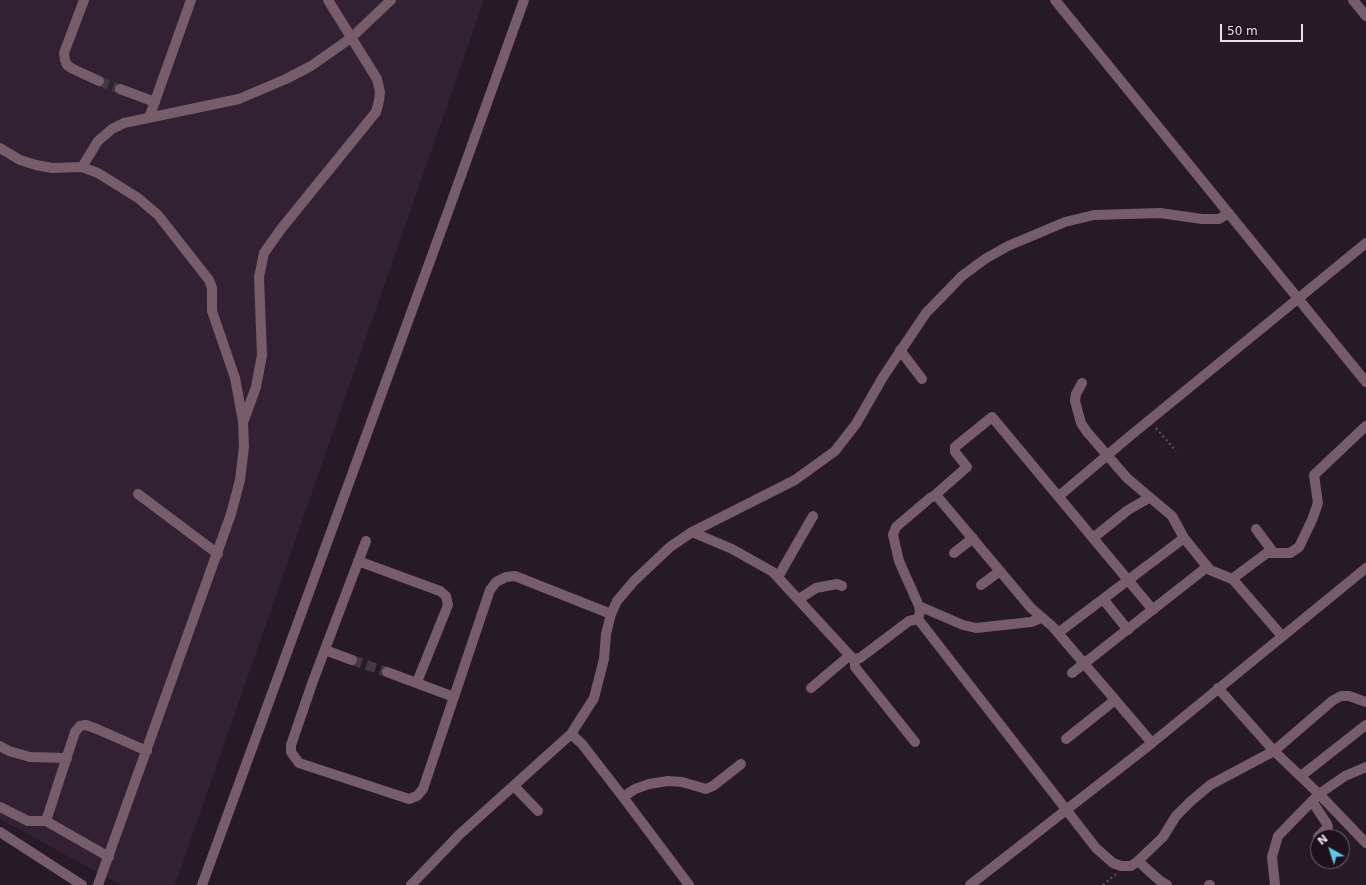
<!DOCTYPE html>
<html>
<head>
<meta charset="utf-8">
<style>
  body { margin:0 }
  #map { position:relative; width:1366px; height:885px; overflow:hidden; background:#251a26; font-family:"DejaVu Sans",sans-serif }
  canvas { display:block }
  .north { position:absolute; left:1310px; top:829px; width:40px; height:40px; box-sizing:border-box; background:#1c111c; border:1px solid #6e656e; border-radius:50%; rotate:321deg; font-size:11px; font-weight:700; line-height:16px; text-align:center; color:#eae2ea }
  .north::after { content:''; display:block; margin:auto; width:14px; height:18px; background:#5ac8e6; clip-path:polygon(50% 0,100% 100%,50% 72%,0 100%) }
  .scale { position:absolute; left:1220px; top:24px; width:83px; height:18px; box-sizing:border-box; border:2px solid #eae2ea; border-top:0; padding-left:5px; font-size:12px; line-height:14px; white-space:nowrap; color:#eae2ea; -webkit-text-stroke:3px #1c111c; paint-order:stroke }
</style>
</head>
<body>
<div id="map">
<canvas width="1366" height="885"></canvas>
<div class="north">N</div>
<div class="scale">50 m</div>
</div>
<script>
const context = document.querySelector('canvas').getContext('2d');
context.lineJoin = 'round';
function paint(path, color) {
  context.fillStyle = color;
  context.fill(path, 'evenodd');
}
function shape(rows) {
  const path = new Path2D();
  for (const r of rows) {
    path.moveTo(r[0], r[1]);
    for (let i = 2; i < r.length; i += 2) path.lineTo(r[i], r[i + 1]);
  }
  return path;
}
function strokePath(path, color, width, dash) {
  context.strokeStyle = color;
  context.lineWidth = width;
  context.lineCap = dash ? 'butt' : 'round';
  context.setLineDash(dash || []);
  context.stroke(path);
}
paint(shape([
  [0,0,484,0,175,885,121,885,0,819]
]), '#312132');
strokePath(shape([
  [99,81,120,89],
  [352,660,387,672]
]), '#433843', 10, [10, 5]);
strokePath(shape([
  [1156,428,1176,451],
  [1103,885,1116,874]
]), '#625863', 2, [2, 3]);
strokePath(shape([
  [84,0,64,53,65,60,67,65,73,69,99,81],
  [1055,0,1366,382],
  [1353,0,1366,16],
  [120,89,155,102],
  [149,118,191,0],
  [0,148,20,160,36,165,52,168,82,167,98,173,138,198,158,215,209,280,212,288,212,311,235,378,243,421,244,447,240,480,231,514,98,885],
  [82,167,98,141,112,129,124,123,239,99,286,79,311,66,351,38,391,0],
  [900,350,922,379],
  [1082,383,1076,394,1075,401,1081,423,1087,432,1127,478,1172,516,1184,538,1210,570,1232,579,1236,583,1282,636],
  [244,420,256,387,262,355,259,277,264,253,281,229,376,112,379,101,380,92,377,79,328,0],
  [138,494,218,554],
  [935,495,967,467,955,452,955,447,992,417,1153,610],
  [1059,496,1130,436,1366,243],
  [1256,529,1273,552],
  [692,532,732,549,773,572,853,659,860,658,909,621,918,619,1096,848,1113,863,1121,866,1131,866,1138,861,1163,837,1176,816,1190,802,1210,785,1274,751,1332,701,1341,696,1349,696,1366,702],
  [1093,538,1128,510,1149,498],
  [366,541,313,681,291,745,291,752,299,763,409,799,417,796,423,789,490,590,496,582,506,577,515,576,611,614],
  [954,553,973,538],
  [358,561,440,591,446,596,448,605,417,682],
  [778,577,813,516],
  [1232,579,1267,553,1290,553,1299,547,1312,520,1318,503,1314,475,1366,426],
  [981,585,1000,571],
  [799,599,816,588,837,584,842,586],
  [1103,599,1128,630],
  [919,606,963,625,976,628,1031,622,1041,618],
  [918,619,920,612,919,606,899,561,893,535,896,527,930,498,936,495,1031,608,1052,626,1152,743],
  [1058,633,1184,538],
  [325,650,352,660],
  [855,659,855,667,915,742],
  [387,672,454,697],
  [1072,673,1207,567],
  [811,688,849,656],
  [1218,688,1274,751,1319,794,1345,776,1366,767],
  [571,734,582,744,623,797,689,885],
  [1066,739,1115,700],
  [0,746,9,751,30,757,67,758],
  [1301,776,1366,725],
  [514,786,538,811],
  [623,797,635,789,649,784,668,781,682,782,706,789,713,786,741,764],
  [1312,801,1327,824,1328,827,1318,837],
  [0,807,28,821,46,821,109,857],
  [46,821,75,732,80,726,86,725,97,729,147,751],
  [0,832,82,885],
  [1138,861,1159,880,1167,885],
  [202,885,449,209,524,0],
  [411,885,460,834,571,734,594,698,604,659,606,634,611,614,617,601,634,581,670,547,692,532,795,480,835,451,856,424,883,377,926,313,962,276,985,259,1008,246,1065,222,1094,215,1160,213,1202,219,1219,219,1229,213],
  [970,885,1152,743,1366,568],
  [1209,885,1210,885],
  [1275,885,1272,857,1278,836,1319,794,1366,843]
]), '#775c6a', 10);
</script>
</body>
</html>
